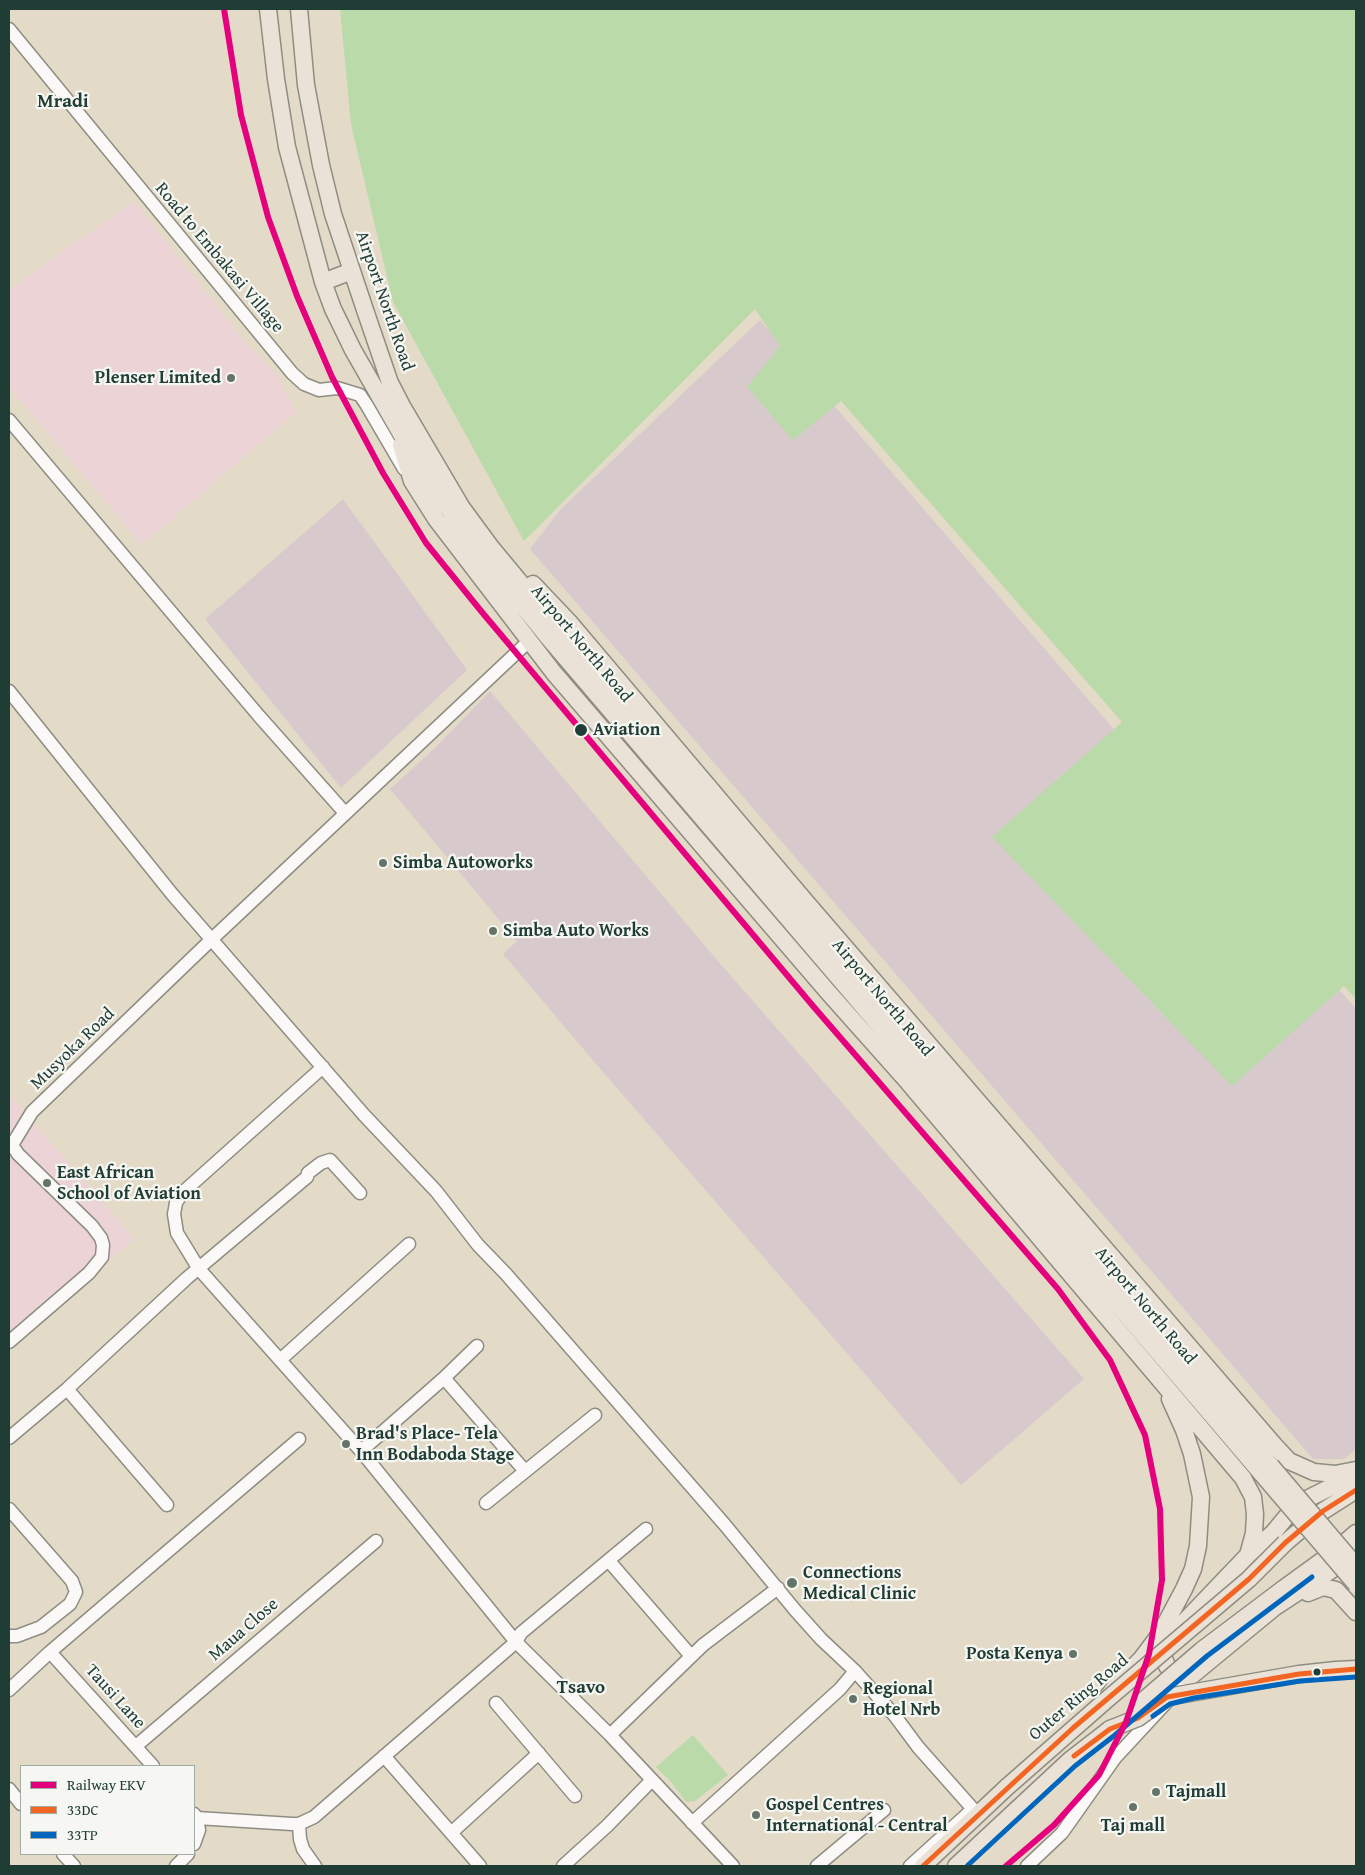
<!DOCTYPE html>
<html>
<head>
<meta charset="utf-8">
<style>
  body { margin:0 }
  #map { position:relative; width:1365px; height:1875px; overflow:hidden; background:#e4dac8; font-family:"Gentium Book Plus",serif }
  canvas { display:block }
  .frame { position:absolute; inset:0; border:10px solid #1f3d34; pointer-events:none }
  .legend { position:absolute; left:20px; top:1765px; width:175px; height:90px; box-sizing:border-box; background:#f6f6f2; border:1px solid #a0aca6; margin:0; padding:6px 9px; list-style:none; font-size:15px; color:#1f3d34 }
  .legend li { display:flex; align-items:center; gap:10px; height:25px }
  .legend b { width:25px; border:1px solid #a0aca6 }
</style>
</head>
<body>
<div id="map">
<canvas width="1365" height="1875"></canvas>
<div class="frame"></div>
<ul class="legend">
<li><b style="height:6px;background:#e5007d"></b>Railway EKV</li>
<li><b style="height:6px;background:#f26522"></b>33DC</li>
<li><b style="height:6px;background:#0065bd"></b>33TP</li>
</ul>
</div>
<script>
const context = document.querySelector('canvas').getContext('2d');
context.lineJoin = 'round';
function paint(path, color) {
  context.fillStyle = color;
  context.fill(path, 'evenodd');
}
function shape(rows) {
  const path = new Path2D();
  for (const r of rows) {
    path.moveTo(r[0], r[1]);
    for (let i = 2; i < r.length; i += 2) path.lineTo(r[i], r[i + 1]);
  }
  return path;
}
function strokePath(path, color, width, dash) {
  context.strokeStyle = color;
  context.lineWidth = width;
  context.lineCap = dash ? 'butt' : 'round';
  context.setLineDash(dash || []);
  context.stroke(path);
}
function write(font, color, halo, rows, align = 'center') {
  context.font = font + ' "Gentium Book Plus",serif';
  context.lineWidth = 4.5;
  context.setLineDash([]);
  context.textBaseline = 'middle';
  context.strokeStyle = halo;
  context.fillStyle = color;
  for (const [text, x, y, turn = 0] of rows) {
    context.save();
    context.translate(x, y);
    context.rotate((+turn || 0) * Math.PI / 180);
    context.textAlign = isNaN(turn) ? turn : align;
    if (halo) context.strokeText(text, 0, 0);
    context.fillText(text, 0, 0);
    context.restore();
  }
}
paint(shape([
  [134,201,244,341,273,370,296,412,142,545,9,387,9,290],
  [9,1094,134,1239,9,1349]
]), '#ecd4d6');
paint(shape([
  [760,320,1356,1009,1356,1449,1344,1459,1313,1459,530,549,560,510],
  [343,499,467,670,341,788,205,619],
  [490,691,717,960,1084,1379,961,1485,597,1065,503,954,517,941,515,940,487,905,390,789,435,748]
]), '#d8cacc');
paint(shape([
  [340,9,1356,9,1356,999,1344,986,1232,1086,992,837,1122,722,841,401,793,440,747,387,780,346,755,309,524,541,393,302,351,124],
  [693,1735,728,1775,695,1801,686,1802,672,1783,656,1767]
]), '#badaaa');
const minor = shape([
  [9,29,292,373,304,384,319,390,337,388,360,395,366,404,404,469],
  [9,420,259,716,345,813],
  [9,691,172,894,364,1115,436,1191,478,1245,506,1274,725,1525,795,1610,821,1639,855,1671,895,1716,918,1747,973,1809,910,1866],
  [323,1067,182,1193,176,1203,174,1214,177,1233,199,1269,361,1451,516,1642,610,1735,733,1866],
  [9,1342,89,1273,102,1257,103,1245,101,1238,92,1226,18,1154,12,1145,32,1112,212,939,529,641],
  [280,1360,409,1244],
  [444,1378,525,1471],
  [67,1389,167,1505],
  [9,1438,67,1389,187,1278,307,1177,308,1173,321,1163,330,1160,360,1193],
  [361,1451,444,1378,477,1346],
  [486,1503,595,1415],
  [9,1509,72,1581,76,1592,70,1604,41,1627,17,1636,9,1636],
  [609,1561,691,1656],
  [50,1652,153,1766],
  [9,1690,50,1652,299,1439],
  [496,1703,575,1796],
  [610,1735,703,1645,778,1588],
  [136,1746,376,1541],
  [384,1756,480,1866],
  [9,1789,21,1804],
  [194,1814,197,1818,199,1830,194,1844],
  [197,1818,292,1824,299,1824,314,1817,516,1642,521,1633,646,1529],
  [692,1823,840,1689,855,1671],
  [299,1824,300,1839,303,1849,315,1866],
  [451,1833,539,1753],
  [63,1854,74,1866],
  [176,1866,188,1854],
  [563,1866,607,1826,651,1781],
  [817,1866,884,1810],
  [1027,1866,1062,1833,1115,1758,1190,1677]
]);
const major = shape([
  [268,9,276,79,287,147,323,282,333,309,353,350,412,453,443,501,479,552,547,636,1262,1474],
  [299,9,306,85,321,165,333,214,365,310,390,383,402,406,462,508,490,546,611,692,969,1111,1132,1300,1271,1466],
  [323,282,352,271],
  [401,445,412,481,436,519,554,673,828,992,908,1082,1243,1478,1253,1497,1255,1514,1254,1533,1248,1555],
  [533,584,569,622,805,901,1275,1446,1289,1461,1314,1472,1335,1474,1356,1470],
  [1353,1476,1309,1498,1287,1516,1273,1533,1248,1555,1164,1643,1163,1656,1167,1666,1180,1675,1190,1677,1275,1607,1345,1561,1356,1551],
  [1285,1543,1323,1511,1356,1490],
  [1283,1589,1334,1552,1356,1533],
  [1308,1593,1323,1587,1336,1590,1356,1612],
  [1336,1670,1356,1669],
  [923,1866,1007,1787,1104,1702,1118,1683,1142,1658,1160,1634,1184,1589,1193,1569,1198,1546,1201,1497,1192,1454,1184,1430,1170,1399],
  [956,1866,1070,1760,1110,1729]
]);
strokePath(minor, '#8d8d82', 15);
strokePath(major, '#8d8d82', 19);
strokePath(minor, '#fbf9f7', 12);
strokePath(major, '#eae2d6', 16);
const majorBridge = shape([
  [1271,1466,1356,1566],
  [1262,1474,1356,1584],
  [1104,1702,1249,1579,1285,1543],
  [1137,1706,1202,1650,1283,1589],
  [1110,1729,1138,1718,1167,1697,1299,1674,1336,1670]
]);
strokePath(majorBridge, '#8d8d82', 19, []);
strokePath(majorBridge, '#eae2d6', 16);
strokePath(shape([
  [1074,1756,1110,1729,1138,1718,1167,1697,1299,1674,1356,1669],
  [923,1866,1073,1728,1249,1579,1285,1543,1323,1511,1356,1490]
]), '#f26522', 5);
strokePath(shape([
  [1153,1716,1170,1704,1194,1698,1300,1681,1356,1677],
  [967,1866,1075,1766,1115,1735,1207,1656,1312,1577]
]), '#0065bd', 5);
strokePath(shape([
  [224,9,241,115,268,217,297,296,332,377,383,473,426,543,481,611,813,1006,1058,1289,1110,1360,1145,1435,1160,1509,1162,1580,1149,1654,1126,1722,1099,1775,1054,1825,1006,1866]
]), '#e5007d', 6);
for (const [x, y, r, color] of [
  [231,378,5,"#647468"],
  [581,730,7,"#1f3d34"],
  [383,863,5,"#647468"],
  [493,931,5,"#647468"],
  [47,1183,5,"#647468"],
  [346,1444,5,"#647468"],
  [792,1583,6,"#647468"],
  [1073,1654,5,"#647468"],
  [1317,1672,4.5,"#1f3d34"],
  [853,1699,5,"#647468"],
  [1156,1792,5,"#647468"],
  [1133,1807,5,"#647468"],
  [756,1815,5,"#647468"]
]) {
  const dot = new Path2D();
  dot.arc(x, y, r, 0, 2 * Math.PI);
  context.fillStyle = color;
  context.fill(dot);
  strokePath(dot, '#f6f6f2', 2);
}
write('18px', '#1f3d34', '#f6f6f2', [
  ["Road to Embakasi Village",219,258,50],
  ["Airport North Road",384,301,71],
  ["Airport North Road",581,644,50],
  ["Airport North Road",882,998,50],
  ["Musyoka Road",73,1049,-44],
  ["Airport North Road",1145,1306,50],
  ["Maua Close",244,1630,-41],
  ["Tausi Lane",115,1697,48],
  ["Outer Ring Road",1079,1698,-40]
]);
write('bold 18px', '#1f3d34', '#f6f6f2', [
  ["Plenser Limited",221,378,"right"],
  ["Simba Autoworks",393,863],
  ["Simba Auto Works",503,931],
  ["East African",57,1173],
  ["School of Aviation",57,1194],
  ["Brad's Place- Tela",356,1434],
  ["Inn Bodaboda Stage",356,1455],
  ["Connections",803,1573],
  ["Medical Clinic",803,1594],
  ["Posta Kenya",1063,1654,"right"],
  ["Regional",863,1689],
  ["Hotel Nrb",863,1710],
  ["Tajmall",1166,1792],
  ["Gospel Centres",766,1805],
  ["International - Central",766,1826],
  ["Taj mall",1133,1826,"center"]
], 'left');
write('bold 18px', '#1f3d34', '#f6f6f2', [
  ["Aviation",593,730]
], 'left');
write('bold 19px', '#1f3d34', '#f6f6f2', [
  ["Mradi",63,102],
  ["Tsavo",581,1688]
]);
</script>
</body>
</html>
